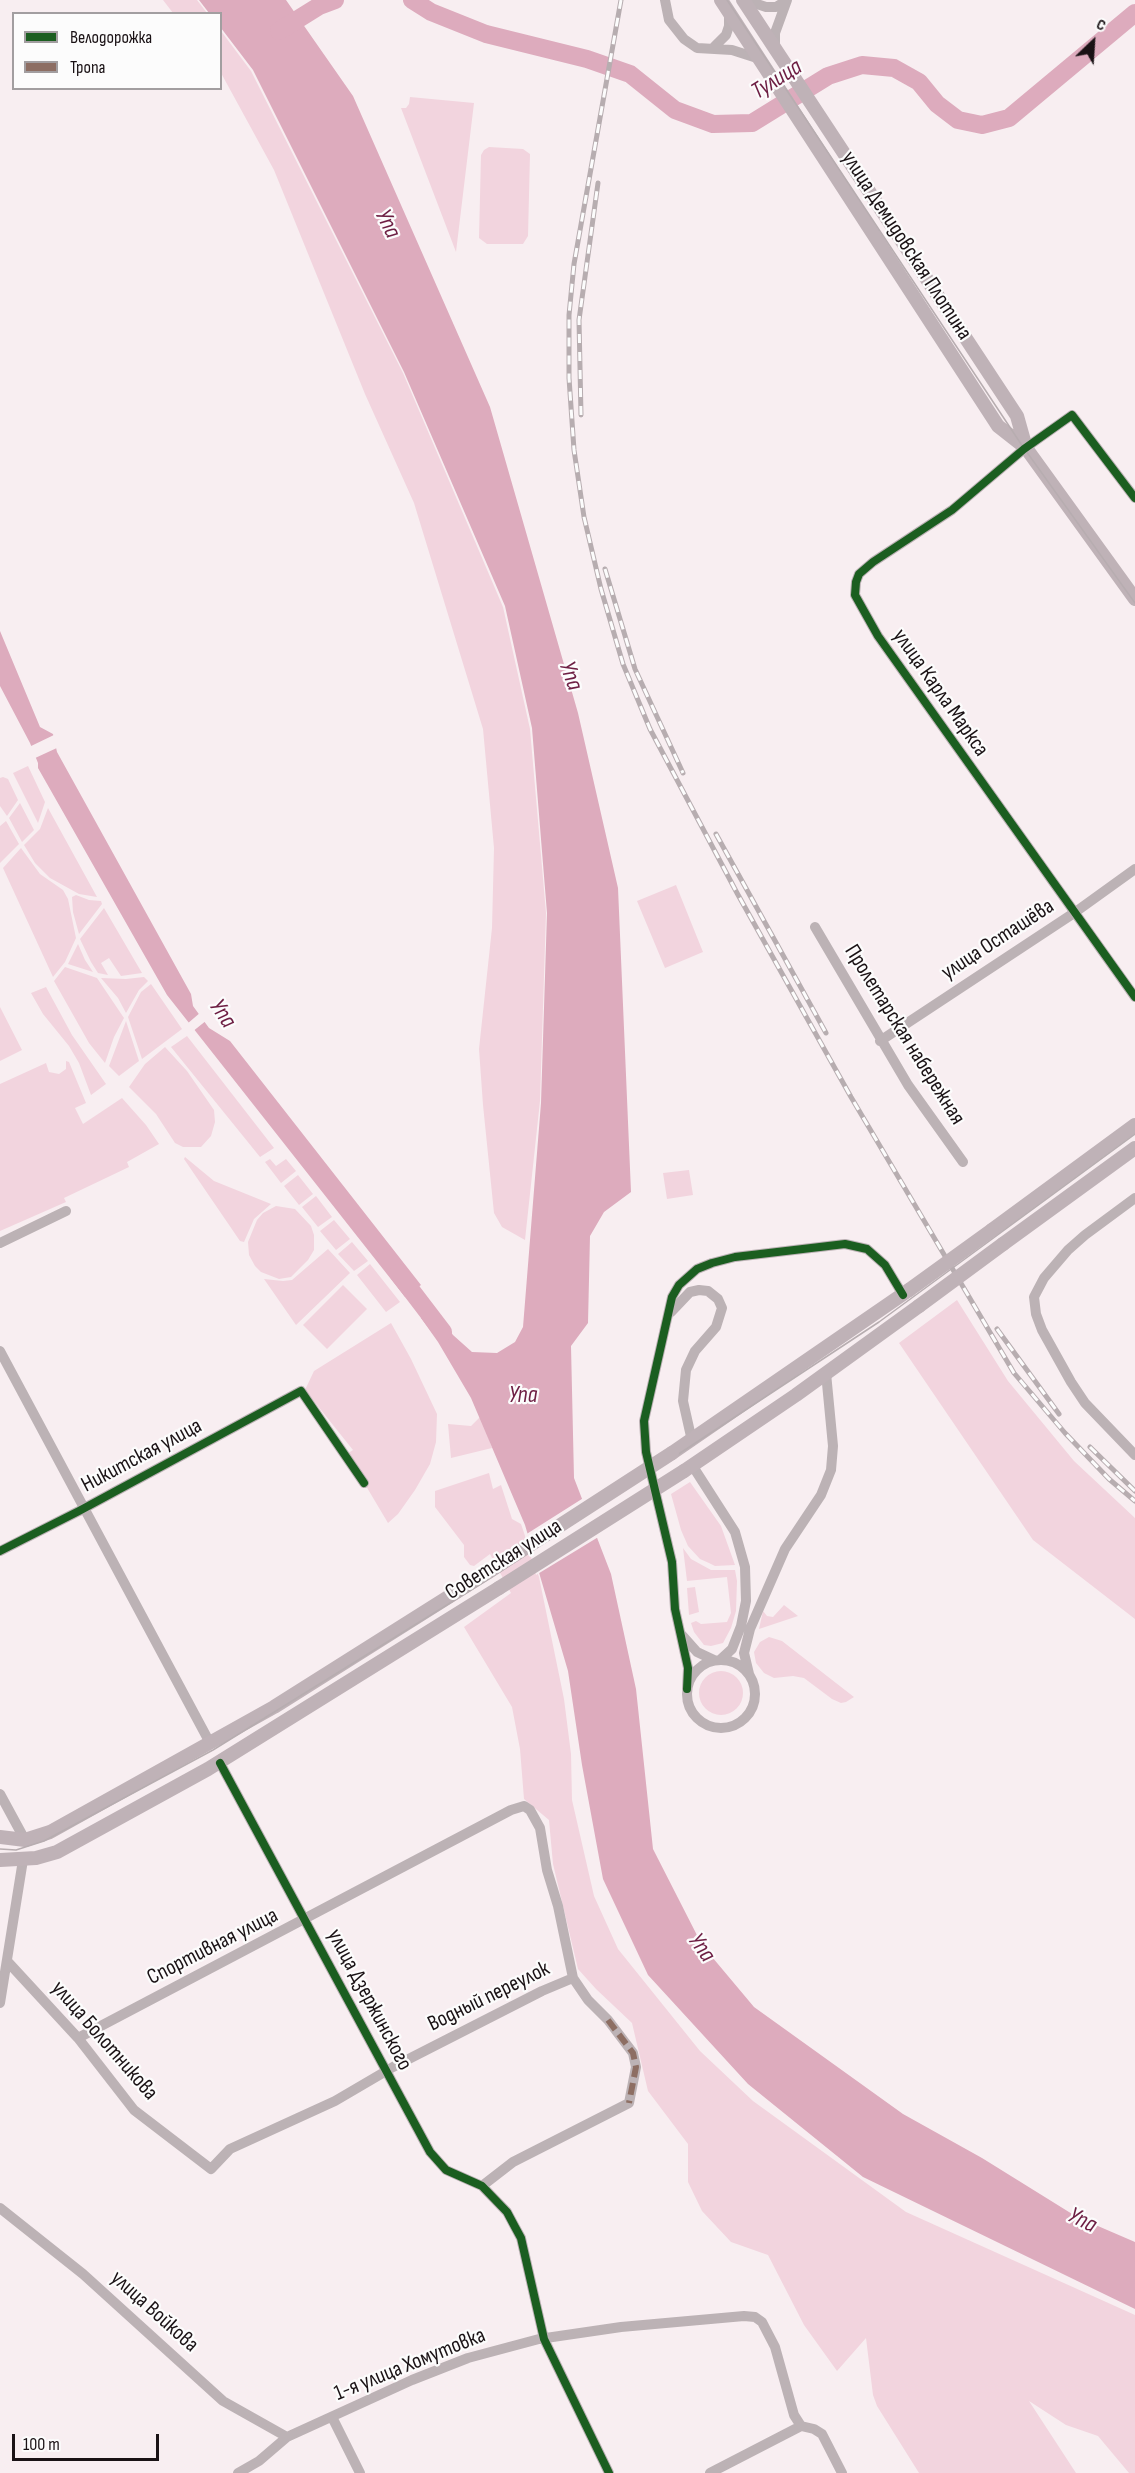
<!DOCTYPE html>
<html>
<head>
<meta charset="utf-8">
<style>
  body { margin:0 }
  #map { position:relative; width:1135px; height:2473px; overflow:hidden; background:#f8eef1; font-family:"Sofia Sans Condensed",sans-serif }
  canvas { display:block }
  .legend { position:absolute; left:12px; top:12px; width:210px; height:78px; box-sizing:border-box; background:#fcfcfc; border:2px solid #a29ea0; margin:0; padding:8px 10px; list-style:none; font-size:18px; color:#1a1215 }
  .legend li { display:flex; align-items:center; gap:12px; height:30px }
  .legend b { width:30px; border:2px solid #a29ea0 }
  .north { position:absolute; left:1063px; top:12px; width:60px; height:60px; -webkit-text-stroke:4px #fcfcfc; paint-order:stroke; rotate:25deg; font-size:16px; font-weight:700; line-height:24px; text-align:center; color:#1a1215 }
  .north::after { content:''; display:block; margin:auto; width:21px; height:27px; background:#1a1215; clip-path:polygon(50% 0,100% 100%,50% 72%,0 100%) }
  .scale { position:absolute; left:12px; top:2434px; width:147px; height:27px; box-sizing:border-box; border:3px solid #1a1215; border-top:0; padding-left:8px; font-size:18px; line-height:21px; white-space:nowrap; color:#1a1215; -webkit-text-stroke:4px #fcfcfc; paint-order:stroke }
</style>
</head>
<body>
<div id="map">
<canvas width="1135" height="2473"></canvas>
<ul class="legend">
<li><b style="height:8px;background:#1b5e20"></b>Велодорожка</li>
<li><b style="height:8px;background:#8d6e63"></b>Тропа</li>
</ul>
<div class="north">С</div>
<div class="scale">100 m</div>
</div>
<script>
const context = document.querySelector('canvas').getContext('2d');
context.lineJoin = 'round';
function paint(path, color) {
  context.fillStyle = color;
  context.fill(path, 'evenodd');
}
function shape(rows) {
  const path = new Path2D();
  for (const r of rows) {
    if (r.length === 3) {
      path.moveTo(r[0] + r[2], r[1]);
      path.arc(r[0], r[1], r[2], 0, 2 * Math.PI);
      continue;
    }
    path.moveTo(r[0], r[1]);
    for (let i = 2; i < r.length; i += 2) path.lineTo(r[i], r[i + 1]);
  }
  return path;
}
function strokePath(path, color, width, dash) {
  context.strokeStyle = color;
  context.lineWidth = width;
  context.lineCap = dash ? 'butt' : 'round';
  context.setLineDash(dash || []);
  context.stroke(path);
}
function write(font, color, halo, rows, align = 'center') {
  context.font = font + ' "Sofia Sans Condensed",sans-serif';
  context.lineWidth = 4.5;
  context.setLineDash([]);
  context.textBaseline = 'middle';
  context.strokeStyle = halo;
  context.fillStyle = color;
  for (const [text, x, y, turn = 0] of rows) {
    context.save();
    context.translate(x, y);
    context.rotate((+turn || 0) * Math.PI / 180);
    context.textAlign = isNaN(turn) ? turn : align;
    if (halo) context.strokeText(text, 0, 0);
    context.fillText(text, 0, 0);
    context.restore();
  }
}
paint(shape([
  [163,0,197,0,207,13,173,13],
  [221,31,251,71,403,373,503,607,530,729,546,913,540,1101,525,1240,502,1227,494,1213,483,1105,479,1049,492,928,494,848,483,729,414,503,365,394,274,170,221,73],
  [410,97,474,103,456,252,401,108,406,108,409,104],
  [489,147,523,149,530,154,528,236,523,244,487,244,479,238,481,155,484,150],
  [28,766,45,802,38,823,13,773],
  [3,777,8,779,18,800,7,816,0,806,0,778],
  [20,803,34,830,22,842,9,818],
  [48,808,97,897,79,894,50,878,35,863,24,845,40,829],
  [6,821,19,844,0,863,0,826],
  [21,848,40,874,63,890,68,899,76,938,65,962,53,977,3,868],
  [676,885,703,952,665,968,637,901],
  [76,895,89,900,101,901,102,904,79,934,73,912,72,897],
  [104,908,142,973,121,976,109,958,101,963,108,975,98,973,91,962,80,939],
  [78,944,85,960,93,972,68,964],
  [65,967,97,978,124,1018,114,1037,105,1063,89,1043,54,981],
  [144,977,148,981,139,990,126,1013,118,998,101,978,126,979],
  [151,984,182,1029,142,1059,128,1017,141,992],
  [46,987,72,1035,106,1084,91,1095,79,1063,69,1046,43,1014,31,993],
  [0,1007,22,1050,0,1061],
  [126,1021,139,1061,119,1076,109,1066],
  [187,1036,274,1148,260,1157,171,1047],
  [165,1047,187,1071,214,1110,215,1122,211,1136,201,1147,183,1147,175,1143,156,1114,129,1087,145,1064],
  [66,1061,69,1062,86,1103,75,1108,83,1124,122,1098,146,1125,159,1144,127,1162,129,1167,64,1198,66,1202,0,1231,0,1084,46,1063,49,1072,59,1074,66,1069],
  [185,1157,214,1181,271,1204,254,1219,244,1242,240,1241,184,1159],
  [270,1159,276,1166,286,1159,296,1171,281,1183,265,1162],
  [689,1170,693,1195,667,1199,663,1173],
  [298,1175,313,1194,299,1205,284,1186],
  [316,1196,332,1217,318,1227,302,1207],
  [276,1206,295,1209,311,1226,314,1235,314,1250,308,1260,291,1277,279,1279,261,1272,255,1266,249,1255,248,1242,257,1220,263,1213],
  [334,1220,350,1239,336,1250,320,1231],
  [352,1242,368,1261,354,1271,338,1254],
  [328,1249,350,1273,296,1325,264,1279,283,1281,292,1280],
  [370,1264,400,1302,386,1312,357,1275],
  [343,1285,367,1309,327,1349,303,1325],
  [957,1300,1008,1381,1074,1461,1135,1518,1135,1619,1033,1540,899,1343],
  [391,1323,411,1359,437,1414,436,1442,430,1464,415,1490,398,1514,388,1523,347,1454,353,1450,305,1390,314,1371],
  [481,1416,492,1448,451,1458,448,1424,471,1426],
  [489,1473,493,1489,501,1485,512,1519,521,1524,539,1577,564,1699,571,1754,572,1800,594,1896,618,1949,700,2051,753,2101,906,2212,1135,2315,1135,2473,1129,2473,1098,2436,1066,2425,1029,2401,1076,2473,919,2473,877,2406,873,2395,866,2338,837,2371,804,2325,768,2255,731,2242,702,2211,688,2182,688,2144,648,2091,632,2023,596,1989,578,1969,553,1864,549,1820,524,1799,520,1749,512,1707,464,1627,511,1593,490,1554,474,1566,470,1565,464,1557,464,1545,435,1507,435,1491],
  [690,1482,721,1526,735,1565,715,1566,709,1563,700,1559,688,1546,681,1530,671,1494],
  [683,1548,691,1559,711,1570,735,1570,737,1581,736,1611,731,1628,723,1643,711,1646,704,1645,694,1632,691,1623,696,1621,701,1624,727,1622,731,1613,727,1577,687,1581],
  [695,1587,699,1612,689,1615,687,1588],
  [784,1605,798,1616,759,1629,763,1611,767,1616,773,1617],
  [769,1637,782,1641,854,1697,846,1702,841,1703,832,1699,804,1678,793,1676,774,1678,764,1673,756,1663,754,1652,760,1642],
  [721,1693,22]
]), '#f2d4de');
paint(shape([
  [199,0,286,0,353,96,490,407,578,713,618,888,631,1192,604,1212,590,1236,588,1323,571,1346,574,1478,611,1574,636,1689,653,1849,702,1945,754,2007,903,2114,982,2158,1077,2217,1135,2242,1135,2309,863,2177,748,2084,648,1975,603,1879,582,1765,568,1671,525,1525,471,1398,438,1342,421,1318,433,1308,453,1335,472,1352,497,1353,515,1342,523,1327,541,1103,547,913,532,728,505,606,404,372,253,70,221,28,220,14,209,13],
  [0,631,40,727,53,734,57,752,191,994,193,1006,209,1028,230,1041,421,1285,405,1297,167,995,38,768,38,763,30,743,0,686]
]), '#ddabbd');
paint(shape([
  [56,734,59,747,33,759,29,747],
  [201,1012,207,1020,192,1032,187,1024],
  [585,1497,600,1536,536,1575,525,1535]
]), '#f8eef1');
strokePath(shape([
  [412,0,431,12,486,34,587,59,630,74,675,110,713,124,752,123,828,76,862,65,894,68,919,82,937,104,958,120,982,125,1009,118,1135,13],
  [279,31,319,6,335,0],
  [398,1273,443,1332]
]), '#ddabbd', 18);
strokePath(shape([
  [665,0,669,20,684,39,697,48,732,50,760,59],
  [745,0,766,7,776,7,786,1],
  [712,49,726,35,729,26,729,11],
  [775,49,775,33,787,0],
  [1135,498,1072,415,1024,449,952,510,873,562,859,574,856,582,855,595,878,636,1135,997],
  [815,927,908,1085,963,1162],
  [880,1041,1074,913,1135,869],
  [1135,1198,1085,1235,1068,1250,1044,1278,1034,1297,1036,1314,1042,1330,1071,1382,1085,1403,1135,1455],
  [0,1243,66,1211],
  [671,1312,690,1292,699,1290,708,1291,718,1299,722,1308,716,1327,695,1351,686,1370,683,1401,692,1441],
  [0,1351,210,1743],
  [692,1465,735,1532,745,1567,746,1601,741,1626,732,1649,720,1660],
  [0,1551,79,1511,301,1391,364,1483],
  [681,1634,697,1652,714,1660],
  [721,1694,34],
  [749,1674,744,1653,750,1629,785,1549,821,1495,831,1470,833,1446,826,1373],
  [687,1689,688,1668,675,1609,672,1562,646,1452,644,1421,672,1297,679,1285,697,1269,712,1263,735,1257,845,1244,867,1249,885,1265,903,1295],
  [220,1763,430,2152,446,2170,482,2186,507,2212,515,2227,521,2238,544,2339,609,2473],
  [0,1794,25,1840],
  [7,1961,78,2038,134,2110,211,2169,230,2149,335,2101,393,2067,542,1991,573,1978],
  [0,2003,23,1860],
  [78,2038,511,1810,524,1806,530,1810,540,1828,547,1870,558,1906,573,1978,588,2000,608,2020,633,2053,636,2067,629,2103,513,2162,482,2186],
  [0,2208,83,2274,223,2401,287,2437],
  [332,2417,360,2473],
  [238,2473,259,2461,287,2437,412,2380,468,2358,539,2339,621,2327,744,2316,755,2317,762,2322,775,2347,794,2415,801,2426,814,2429,822,2434,842,2473],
  [710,2473,801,2426]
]), '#bcb2b5', 10);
strokePath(shape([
  [721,0,998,426,1026,448,1135,599],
  [743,0,1017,416,1026,448],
  [992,1230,1135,1125],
  [1003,1244,1135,1148],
  [672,1453,909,1290],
  [684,1471,796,1395,919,1306],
  [0,1837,25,1840,50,1832,274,1707,488,1572],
  [0,1860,36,1858,57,1852,208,1769,499,1588]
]), '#bfb2b7', 14);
strokePath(shape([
  [727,0,1021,444,1135,603],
  [0,1849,16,1850,44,1841,213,1750,492,1577,879,1322,1135,1134]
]), '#b7adb0', 1.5);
const rail = shape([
  [621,0,574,264,569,315,569,378,574,450,584,517,601,589,623,664,650,729,737,893,851,1097,1014,1373,1065,1433,1109,1479,1135,1501],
  [581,415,579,320,598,183],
  [605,569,635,669,683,773],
  [716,834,826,1033],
  [997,1329,1059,1414],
  [1090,1447,1135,1491]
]);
strokePath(rail, '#b7adb0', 5);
strokePath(rail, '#fcfcfc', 3, [9]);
strokePath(shape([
  [909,1290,992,1230],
  [919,1306,1003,1244],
  [488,1572,672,1453],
  [499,1588,684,1471]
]), '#bfb2b7', 14);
strokePath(shape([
  [608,2020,633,2053,636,2067,629,2103]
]), '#8d6e63', 6, [12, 6]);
strokePath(shape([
  [1135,498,1072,415,1024,449,952,510,873,562,859,574,856,582,855,595,878,636,1135,997],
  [0,1551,79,1511,301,1391,364,1483],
  [687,1689,688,1668,675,1609,672,1562,646,1452,644,1421,672,1297,679,1285,697,1269,712,1263,735,1257,845,1244,867,1249,885,1265,903,1295],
  [220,1763,430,2152,446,2170,482,2186,507,2212,515,2227,521,2238,544,2339,609,2473]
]), '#1b5e20', 8);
write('22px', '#1a1215', '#fcfcfc', [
  ["улица Демидовская Плотина",906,246,57],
  ["улица Карла Маркса",940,693,55],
  ["улица Осташёва",998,940,-33],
  ["Пролетарская набережная",904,1035,58],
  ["Никитская улица",142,1456,-28],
  ["Советская улица",504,1560,-32],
  ["Спортивная улица",213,1947,-27],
  ["Водный переулок",489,1997,-26],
  ["улица Дзержинского",369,2000,62],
  ["улица Болотникова",104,2041,49],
  ["улица Войкова",154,2312,42],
  ["1-я улица Хомутовка",410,2365,-22]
]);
write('italic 24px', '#6d1e43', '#fcfcfc', [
  ["Тулица",777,80,-32],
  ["Упа",387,224,64],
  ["Упа",570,676,70],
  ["Упа",222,1014,56],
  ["Упа",523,1396],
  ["Упа",701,1948,55],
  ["Упа",1082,2221,26]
]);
</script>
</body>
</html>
